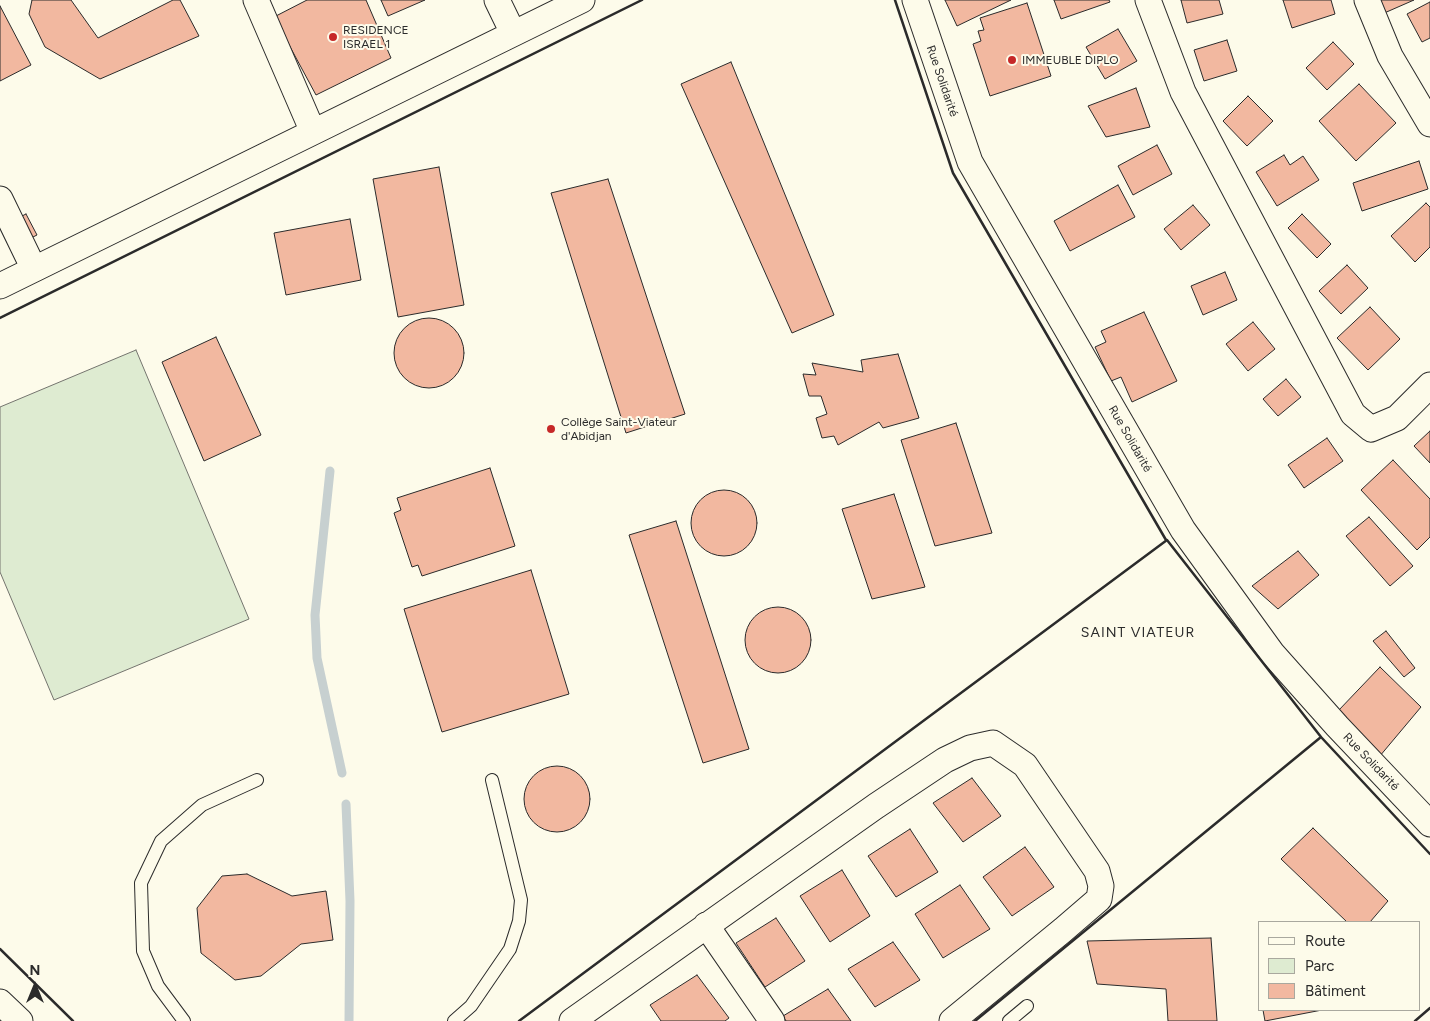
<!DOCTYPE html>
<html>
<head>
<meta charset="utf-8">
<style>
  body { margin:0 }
  #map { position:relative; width:1430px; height:1021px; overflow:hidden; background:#fdfbea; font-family:Figtree,sans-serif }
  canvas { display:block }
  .legend { position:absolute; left:1258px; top:921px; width:162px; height:90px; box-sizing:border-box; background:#fdfbea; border:1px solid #a9a89e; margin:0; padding:6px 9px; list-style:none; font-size:15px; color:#2b2b2b }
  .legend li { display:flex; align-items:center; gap:10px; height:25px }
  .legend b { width:25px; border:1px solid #a9a89e }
  .north { position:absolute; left:10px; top:961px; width:50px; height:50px; -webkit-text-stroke:4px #fdfbea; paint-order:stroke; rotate:0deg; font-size:14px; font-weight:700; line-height:20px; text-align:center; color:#2b2b2b }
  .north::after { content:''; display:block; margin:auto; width:18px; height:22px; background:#2b2b2b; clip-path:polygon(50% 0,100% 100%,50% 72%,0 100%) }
</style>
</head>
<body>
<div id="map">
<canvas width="1430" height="1021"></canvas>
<ul class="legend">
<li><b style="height:6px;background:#fdfbea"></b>Route</li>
<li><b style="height:14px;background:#deebd1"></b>Parc</li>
<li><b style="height:14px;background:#f2b8a0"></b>Bâtiment</li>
</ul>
<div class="north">N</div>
</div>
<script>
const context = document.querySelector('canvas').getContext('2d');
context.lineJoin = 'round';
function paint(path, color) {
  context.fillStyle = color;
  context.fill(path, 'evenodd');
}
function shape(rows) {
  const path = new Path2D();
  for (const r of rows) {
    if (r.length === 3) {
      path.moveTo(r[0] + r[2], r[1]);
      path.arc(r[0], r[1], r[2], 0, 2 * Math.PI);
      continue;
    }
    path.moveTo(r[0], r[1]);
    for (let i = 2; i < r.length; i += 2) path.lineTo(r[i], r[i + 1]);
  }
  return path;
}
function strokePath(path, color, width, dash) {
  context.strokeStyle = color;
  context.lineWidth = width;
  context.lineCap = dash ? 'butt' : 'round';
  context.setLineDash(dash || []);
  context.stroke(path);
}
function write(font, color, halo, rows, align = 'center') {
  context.font = font + ' Figtree,sans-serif';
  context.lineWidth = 4;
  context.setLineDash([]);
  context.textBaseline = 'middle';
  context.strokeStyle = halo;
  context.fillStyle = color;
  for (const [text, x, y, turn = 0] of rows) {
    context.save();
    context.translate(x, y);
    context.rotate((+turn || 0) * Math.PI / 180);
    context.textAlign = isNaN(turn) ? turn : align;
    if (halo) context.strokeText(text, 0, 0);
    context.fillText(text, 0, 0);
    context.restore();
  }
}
const green = shape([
  [136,350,249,619,54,700,0,572,0,407,136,350]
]);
paint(green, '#deebd1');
strokePath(green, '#74746e', 1);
strokePath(shape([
  [330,471,315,615,317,658,342,773],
  [346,804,350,901,349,1021]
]), '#c7d0d0', 9);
const building = shape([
  [32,0,71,0,98,38,173,0,180,0,199,36,100,79,45,47,29,14,32,0],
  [307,0,366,0,391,58,316,95,274,17,307,0],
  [381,0,425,0,388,16,381,0],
  [945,0,1011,0,957,26,945,0],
  [1054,0,1109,0,1110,2,1061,19,1054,0],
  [1181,0,1219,0,1223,14,1187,23,1181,0],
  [1283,0,1331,0,1335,14,1292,28,1283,0],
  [1376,0,1414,0,1382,14,1376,0],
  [1430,2,1430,38,1422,42,1407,14,1430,2],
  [1027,3,1051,76,990,96,973,44,981,41,978,31,984,30,980,18,1027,3],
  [0,6,31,65,0,81,0,6],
  [1118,29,1137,61,1105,79,1086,47,1118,29],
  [1227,40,1237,71,1204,81,1194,50,1227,40],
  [1333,42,1354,64,1327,90,1306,68,1333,42],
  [731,62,834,315,792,333,681,84,731,62],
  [1359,84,1396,123,1356,161,1319,121,1359,84],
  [1136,88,1150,127,1106,137,1088,106,1136,88],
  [1248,96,1273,121,1247,146,1223,121,1248,96],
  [1157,145,1172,174,1133,195,1118,166,1157,145],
  [1284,155,1290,165,1303,156,1319,180,1277,206,1256,172,1284,155],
  [1419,161,1428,189,1362,211,1353,183,1419,161],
  [439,167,464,305,398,317,373,179,439,167],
  [608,179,685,414,626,433,551,193,608,179],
  [1118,185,1135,217,1070,251,1054,221,1118,185],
  [1426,203,1430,207,1430,247,1415,262,1391,236,1426,203],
  [1193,205,1210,225,1181,250,1164,229,1193,205],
  [26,214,37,235,27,240,16,219,26,214],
  [1302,214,1331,244,1317,258,1288,228,1302,214],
  [350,219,361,280,286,295,274,233,350,219],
  [1347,265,1368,288,1341,314,1319,291,1347,265],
  [1225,272,1237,300,1203,315,1191,286,1225,272],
  [1370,307,1400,339,1368,370,1337,338,1370,307],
  [1144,312,1177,381,1132,402,1121,377,1111,381,1095,347,1106,342,1101,331,1144,312],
  [429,353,35],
  [1253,322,1275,349,1248,371,1226,344,1253,322],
  [216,337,261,435,204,461,162,362,216,337],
  [898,354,919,418,883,428,879,422,838,445,834,436,822,438,816,418,827,414,821,396,809,396,803,374,816,375,812,363,863,372,861,360,898,354],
  [1286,379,1301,397,1278,416,1263,399,1286,379],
  [956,423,992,533,935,546,901,440,956,423],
  [1430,431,1430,463,1414,446,1430,431],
  [1327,438,1343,461,1304,488,1288,465,1327,438],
  [1393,460,1430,499,1430,537,1417,550,1361,490,1393,460],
  [490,468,515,546,422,576,418,565,412,567,394,513,401,510,397,498,490,468],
  [724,523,33],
  [894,494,925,587,872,599,842,509,894,494],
  [1369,517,1413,566,1390,586,1346,536,1369,517],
  [676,521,749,749,703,763,629,535,676,521],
  [1298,551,1319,575,1278,609,1252,586,1298,551],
  [531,570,569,694,442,732,404,609,531,570],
  [778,640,33],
  [1386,631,1415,668,1404,677,1373,641,1386,631],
  [1380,667,1421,707,1374,763,1338,711,1380,667],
  [557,799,33],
  [972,778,1001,816,963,842,933,803,972,778],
  [1313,828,1388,901,1370,922,1347,922,1281,859,1313,828],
  [910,829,938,872,896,897,868,856,910,829],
  [1025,847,1054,887,1012,916,983,877,1025,847],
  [842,870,870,916,830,942,800,896,842,870],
  [247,874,292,896,326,891,333,940,301,944,261,976,235,980,201,953,197,908,222,876,247,874],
  [960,885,990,929,943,958,915,914,960,885],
  [776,918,805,961,765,987,736,943,776,918],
  [1211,938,1217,1021,1168,1021,1166,989,1097,984,1087,941,1211,938],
  [893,942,920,980,875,1007,848,969,893,942],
  [697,975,729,1018,725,1021,661,1021,650,1005,697,975],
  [828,989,851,1021,786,1021,783,1016,828,989],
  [1263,1010,1322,1010,1265,1021,1263,1010]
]);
paint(building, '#f2b8a0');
strokePath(building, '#2b2b2b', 1);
const lane = shape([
  [184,1021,158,986,143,951,141,883,161,841,202,805,257,780],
  [454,1021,471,1006,510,949,519,921,521,900,492,780],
  [1009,1021,1027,1006]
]);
const street = shape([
  [256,0,313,132],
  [497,0,513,33],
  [915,0,970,162,1183,530,1272,653,1337,726,1430,824],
  [1148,0,1183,92,1353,414,1371,429,1397,418,1430,385],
  [1367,0,1390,56,1430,124],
  [0,199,34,269],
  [0,286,582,0],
  [706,925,772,1021],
  [0,1002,20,1021],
  [572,1021,876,806,945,760,970,748,993,743,1025,765,1097,871,1101,886,1099,899,1063,930,952,1021]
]);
strokePath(lane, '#2b2b2b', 14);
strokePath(street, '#2b2b2b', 27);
strokePath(lane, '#fdfbea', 12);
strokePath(street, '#fdfbea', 25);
strokePath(shape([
  [895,0,953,173,1166,540],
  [0,318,642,0],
  [1321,737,1430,854],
  [0,949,73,1021],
  [519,1021,1167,540,1321,737,975,1021],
  [1415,1021,1430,1008]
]), '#2b2b2b', 2.5);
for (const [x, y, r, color] of [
  [333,37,5,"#c62828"],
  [1012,60,5,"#c62828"],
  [551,429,5,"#c62828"]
]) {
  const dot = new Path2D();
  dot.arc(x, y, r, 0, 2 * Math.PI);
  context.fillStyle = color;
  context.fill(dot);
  strokePath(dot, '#fdfbea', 2);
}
write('12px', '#2b2b2b', '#fdfbea', [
  ["RESIDENCE",343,30],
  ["ISRAEL 1",343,44],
  ["IMMEUBLE DIPLO",1022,60],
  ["Collège Saint-Viateur",561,422],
  ["d'Abidjan",561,436]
], 'left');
write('12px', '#2b2b2b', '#fdfbea', [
  ["Rue Solidarité",942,81,71],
  ["Rue Solidarité",1130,439,60],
  ["Rue Solidarité",1371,762,46]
]);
context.letterSpacing = '1px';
write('14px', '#2b2b2b', '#fdfbea', [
  ["SAINT VIATEUR",1138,633]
]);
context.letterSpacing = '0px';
</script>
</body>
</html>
